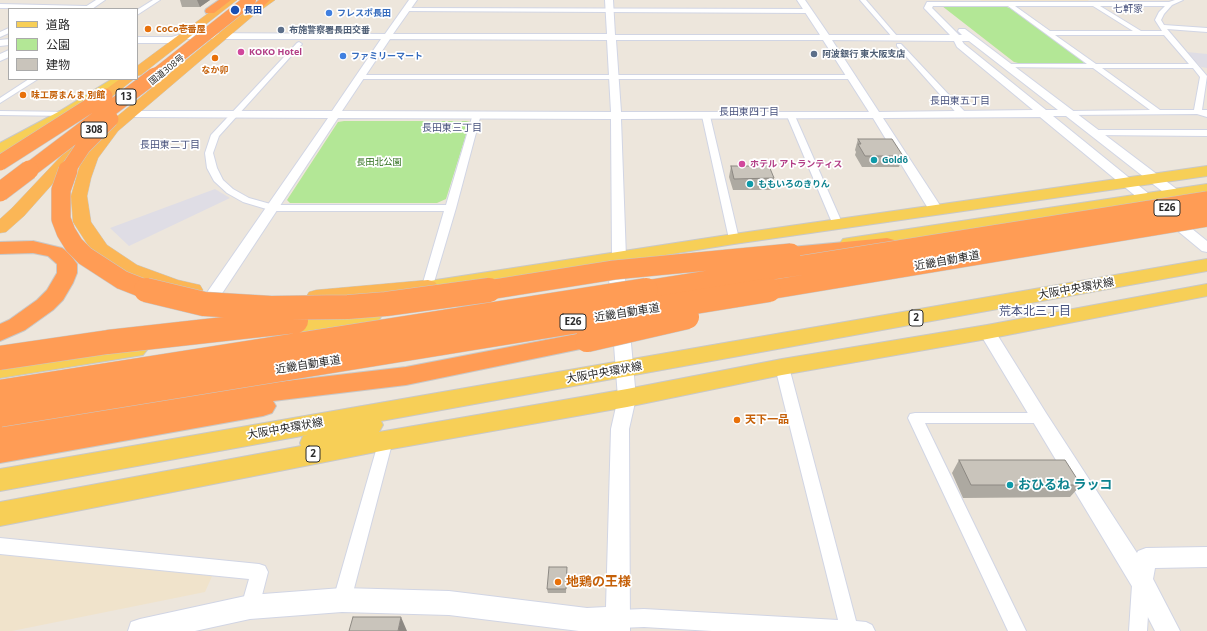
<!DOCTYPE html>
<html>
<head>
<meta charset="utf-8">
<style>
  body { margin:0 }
  #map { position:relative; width:1207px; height:631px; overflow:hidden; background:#ede6dc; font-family:"Open Sans","Noto Sans JP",sans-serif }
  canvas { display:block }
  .legend { position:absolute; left:8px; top:8px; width:130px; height:72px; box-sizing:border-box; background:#fff; border:1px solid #aaa; margin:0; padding:5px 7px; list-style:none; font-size:12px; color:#2b2b2b }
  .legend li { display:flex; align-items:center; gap:8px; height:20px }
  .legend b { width:20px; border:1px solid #aaa }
</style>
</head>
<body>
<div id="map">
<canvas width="1207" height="631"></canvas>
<ul class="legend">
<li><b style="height:5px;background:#f7cf57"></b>道路</li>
<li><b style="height:11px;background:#b3e796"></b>公園</li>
<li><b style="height:11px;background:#c9c4bb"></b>建物</li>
</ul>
</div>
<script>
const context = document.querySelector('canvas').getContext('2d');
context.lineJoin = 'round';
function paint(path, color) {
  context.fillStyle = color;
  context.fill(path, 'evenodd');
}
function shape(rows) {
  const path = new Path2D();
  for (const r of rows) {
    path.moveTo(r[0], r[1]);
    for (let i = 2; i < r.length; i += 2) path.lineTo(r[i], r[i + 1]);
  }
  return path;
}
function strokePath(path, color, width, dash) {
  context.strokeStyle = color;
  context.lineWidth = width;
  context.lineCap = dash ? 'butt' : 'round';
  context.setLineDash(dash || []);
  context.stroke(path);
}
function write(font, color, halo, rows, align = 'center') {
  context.font = font + ' "Open Sans","Noto Sans JP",sans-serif';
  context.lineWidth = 3.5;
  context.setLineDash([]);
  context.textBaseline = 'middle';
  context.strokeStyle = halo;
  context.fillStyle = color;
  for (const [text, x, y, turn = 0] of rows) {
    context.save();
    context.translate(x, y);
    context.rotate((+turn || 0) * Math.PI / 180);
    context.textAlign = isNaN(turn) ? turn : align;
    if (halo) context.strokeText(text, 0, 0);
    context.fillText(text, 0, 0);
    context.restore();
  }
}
paint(shape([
  [1187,52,1207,54,1207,68,1201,67],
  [215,189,230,198,129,246,110,228]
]), '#dfdde5');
paint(shape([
  [979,0,1088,0,1090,2,1087,3,987,3],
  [0,553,213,574,205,592,12,631,0,631]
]), '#f0e3cb');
paint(shape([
  [942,6,1003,6,1010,8,1085,62,1083,63,1018,63,1014,62],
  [344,121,466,121,470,122,446,199,437,203,290,203,287,200,338,122]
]), '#b3e796');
const minor = shape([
  [153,0,160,0,137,15,137,10,153,0],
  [860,0,866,0,897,36,897,38,893,38,860,0],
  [1175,0,1183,0,1172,5,1164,14,1161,20,1164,25,1207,28,1207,32,1167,29,1207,76,1202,110,1207,110,1207,117,1197,114,1066,115,1065,113,1069,111,1150,110,1093,68,1004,67,1002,66,1006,64,1087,64,1008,6,930,6,927,4,930,2,1169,2,1175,0],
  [1015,6,1093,6,1133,31,1050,31,1015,6],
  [1100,6,1165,6,1159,12,1155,20,1162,31,1141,31,1100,6],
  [1055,35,1164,35,1189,64,1096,64,1055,35],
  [1102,68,1193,68,1200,77,1194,110,1160,110,1102,68],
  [0,4,87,6,90,8,0,8,0,4],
  [406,8,808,9,811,11,808,13,404,11,403,10,406,8],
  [9,28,9,33,0,37,0,32,9,28],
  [299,42,302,44,301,45,219,136,213,153,217,168,223,180,233,189,249,198,274,205,446,205,473,114,474,112,480,112,481,114,456,208,432,289,424,289,422,286,444,211,273,211,243,202,227,193,214,181,207,168,205,153,211,135,297,43,299,42],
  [897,44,901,44,966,113,966,117,960,117,897,46,897,44],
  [358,75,852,75,856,77,852,79,358,79,358,75],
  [29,79,38,79,0,103,0,98,29,79],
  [0,111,71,112,75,114,71,116,0,115,0,111],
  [703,114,706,114,710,116,739,239,738,241,730,241,729,239,702,116,703,114],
  [788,114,791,114,795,116,843,225,842,227,838,228,833,225,787,116,788,114],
  [1094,130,1207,130,1207,136,1091,135,1090,133,1091,131,1094,130],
  [782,362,787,364,789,367,856,621,866,622,872,625,875,631,712,631,644,627,619,628,613,625,610,619,613,613,619,610,644,609,838,620,775,367,777,364,782,362],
  [915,413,1039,413,1044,414,1046,418,1044,422,1039,423,925,423,1026,631,1008,631,908,418,910,414,915,413],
  [386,434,391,436,393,440,351,600,348,606,342,609,336,606,333,600,379,440,381,436,386,434],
  [0,538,259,564,265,566,268,572,259,607,256,613,250,616,244,613,241,607,249,579,0,554,0,538],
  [1141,577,1147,579,1150,585,1147,631,1129,631,1132,585,1135,579,1141,577]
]);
const tertiary = shape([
  [96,0,105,0,92,9,82,9,96,0],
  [409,0,417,0,393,34,607,34,605,0,613,0,615,35,820,35,797,0,805,0,829,35,950,35,924,8,927,2,933,2,934,4,932,8,959,35,962,35,958,31,959,29,965,29,1191,200,1193,203,1191,206,1181,206,1066,116,1053,116,1207,241,1207,252,1202,251,1040,117,883,118,943,210,941,213,936,214,931,213,929,210,873,118,621,119,626,258,625,278,636,398,629,429,630,631,579,631,449,615,342,612,250,619,195,631,128,631,131,622,140,619,250,595,342,588,449,591,587,608,606,607,611,429,618,398,609,278,612,258,611,119,338,118,219,298,214,299,209,298,206,294,328,118,128,117,123,114,128,111,332,111,381,39,186,39,173,43,137,43,137,37,172,37,185,33,385,34,409,0],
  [390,39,607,40,611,112,342,111,390,39],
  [616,40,823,40,869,112,621,112,616,40],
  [832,40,954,41,957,47,1033,110,879,112,832,40],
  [962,41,969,41,1058,110,1046,110,964,44,962,41],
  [9,39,9,45,0,46,0,40,9,39],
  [9,50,9,57,0,61,0,54,9,50],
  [987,326,993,328,1046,413,1137,553,1138,551,1146,548,1207,547,1207,567,1155,568,1153,579,1180,631,1155,631,1133,588,979,332,981,328,987,326]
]);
const primary = shape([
  [112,79,126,79,70,117,5,152,0,153,0,143,60,111,112,79],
  [1207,166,1207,176,734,244,410,296,403,294,400,290,403,286,410,284,734,234,1207,166],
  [1207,184,1207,194,849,248,843,247,840,243,843,239,849,238,1207,184],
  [1207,259,1207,271,381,421,383,425,379,432,627,389,782,359,987,325,1207,284,1207,296,987,339,782,375,627,407,386,450,0,526,0,502,301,446,300,443,303,436,307,435,0,491,0,469,1207,259],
  [372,308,379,310,382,315,379,320,281,335,274,333,271,328,274,323,281,321,372,308],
  [136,343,143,345,147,350,143,355,0,378,0,362,136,343]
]);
const trunk = shape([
  [226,0,237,0,141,75,137,76,137,66,226,0],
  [263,0,275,0,254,15,118,131,98,158,91,178,87,196,91,222,107,245,137,265,178,280,200,285,203,290,200,295,193,296,165,289,123,273,93,253,73,222,71,196,82,158,98,137,97,135,99,132,109,123,246,11,263,0],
  [120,79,134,79,93,112,88,113,83,112,81,109,83,106,120,79],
  [85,135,90,136,92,139,90,142,24,216,6,232,0,233,0,219,12,208,80,136,85,135],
  [428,280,435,282,438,286,435,290,316,304,309,302,306,297,309,292,316,290,428,280]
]);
const motorway = shape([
  [219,0,231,0,214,13,206,13,205,11,206,9,219,0],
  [259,0,270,0,254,15,246,15,244,13,246,11,259,0],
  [887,238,894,240,897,244,894,248,791,259,784,257,781,253,784,249,791,247,887,238],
  [33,241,62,248,69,253,77,264,77,273,73,283,63,300,53,310,25,330,0,341,0,324,9,320,37,300,47,290,57,273,57,264,48,256,33,253,0,254,0,242,33,241],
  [587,332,595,334,598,340,595,346,406,385,273,401,276,406,272,413,263,416,0,463,0,424,235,387,406,367,587,332]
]);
strokePath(minor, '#d1d5e4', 2);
strokePath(tertiary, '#d1d5e4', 2);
strokePath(primary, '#c8c8c8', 2);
strokePath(trunk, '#c8c8c8', 1);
strokePath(motorway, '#c8c8c8', 2);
paint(minor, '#fff');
paint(tertiary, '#fff');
paint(primary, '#f7cf57');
paint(trunk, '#fbb656');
paint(motorway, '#ff9c55');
const motorwayBridgeFar3 = shape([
  [154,76,250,0]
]);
const motorwayBridgeFar2 = shape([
  [0,163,105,96],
  [28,171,155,75],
  [67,171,83,147,111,119]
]);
const motorwayBridgeFar1 = shape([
  [68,170,61,190,61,219,66,232,74,245,85,256,122,280,150,291],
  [0,192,29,170],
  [482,291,614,270,791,253],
  [640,291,1207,201],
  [763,291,1207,217]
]);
const motorwayBridge = shape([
  [146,290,204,304,271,308,348,307,386,304,489,290],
  [587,340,687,317],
  [0,358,108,342,296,321],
  [0,392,646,290],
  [0,415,769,290]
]);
strokePath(motorwayBridgeFar3, '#c8c8c8', 13, []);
strokePath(motorwayBridgeFar2, '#c8c8c8', 16, []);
strokePath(motorwayBridgeFar1, '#c8c8c8', 20, []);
strokePath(motorwayBridge, '#c8c8c8', 25, []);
strokePath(motorwayBridgeFar3, '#ff9c55', 12);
strokePath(motorwayBridgeFar2, '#ff9c55', 15);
strokePath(motorwayBridgeFar1, '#ff9c55', 19);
strokePath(motorwayBridge, '#ff9c55', 24);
paint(shape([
  [180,0,210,0,200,7,182,7],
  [858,139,903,156,899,167,862,167,855,155,856,152,855,150],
  [731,166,774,178,772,190,733,190,729,177],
  [959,460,1081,485,1070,497,963,498,952,473],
  [567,571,566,593,548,593,547,589]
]), '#ada9a1');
paint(shape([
  [197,0,210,0,200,7],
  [401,617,407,631,398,631]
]), '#8d8983');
const building = shape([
  [858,139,892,139,903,156,865,156,858,144,861,144,858,139],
  [731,166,769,166,774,178,734,179,731,166],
  [959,460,1065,460,1081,485,971,485,959,460],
  [549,567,567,567,566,589,547,589,549,567],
  [353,617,401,617,398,631,349,631,353,617]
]);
paint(building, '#c9c4bb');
strokePath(building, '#8d8983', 1);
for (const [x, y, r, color] of [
  [235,10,5,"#1a4fb4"],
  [329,13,4,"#3f7fe0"],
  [148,29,4,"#e8710a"],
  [281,30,4,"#5c6f8a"],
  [241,52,4,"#d1479c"],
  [814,54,4,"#5c6f8a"],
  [343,56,4,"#3f7fe0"],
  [215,58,4,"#e8710a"],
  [23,95,4,"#e8710a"],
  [874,160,4,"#0f9aa8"],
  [742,164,4,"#d1479c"],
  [750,184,4,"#0f9aa8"],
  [737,420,4,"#e8710a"],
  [1010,485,4,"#0f9aa8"],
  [558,582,4,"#e8710a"]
]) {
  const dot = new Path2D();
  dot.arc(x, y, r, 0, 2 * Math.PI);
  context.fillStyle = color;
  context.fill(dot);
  strokePath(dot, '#fff', 1.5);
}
write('bold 9px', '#164399', '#fff', [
  ["長田",244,10]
], 'left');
write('bold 9px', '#366cbe', '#fff', [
  ["フレスポ長田",337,13],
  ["ファミリーマート",351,56]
], 'left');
write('bold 9px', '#c56008', '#fff', [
  ["CoCo壱番屋",156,29],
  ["なか卯",215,70,"center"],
  ["味工房まんま 別館",31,95]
], 'left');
write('bold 9px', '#4e5e75', '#fff', [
  ["布施警察署長田交番",289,30],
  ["阿波銀行 東大阪支店",822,54]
], 'left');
write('bold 9px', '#b23c85', '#fff', [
  ["KOKO Hotel",249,52],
  ["ホテル アトランティス",750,164]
], 'left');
write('9px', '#2b2b2b', '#fff', [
  ["国道308号",167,70,-39]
]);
write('bold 9px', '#0d838f', '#fff', [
  ["Goldô",882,160],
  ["ももいろのきりん",758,184]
], 'left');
write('9px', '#2a6c17', '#fff', [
  ["長田北公園",379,162]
]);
write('10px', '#49537e', '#fff', [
  ["七軒家",1128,9],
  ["長田東五丁目",960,101],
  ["長田東四丁目",749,112],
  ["長田東三丁目",452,128],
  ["長田東二丁目",170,145]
]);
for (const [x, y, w] of [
  [126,97,20],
  [94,130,26],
  [1167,208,26],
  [916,318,14],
  [573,322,26],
  [313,454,14]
]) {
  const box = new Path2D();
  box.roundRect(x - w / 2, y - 8, w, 16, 3);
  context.fillStyle = '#fff';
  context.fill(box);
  strokePath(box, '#2b2b2b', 1);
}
write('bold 10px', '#2b2b2b', null, [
  ["13",126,97],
  ["308",94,130],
  ["E26",1167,208],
  ["2",916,318],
  ["E26",573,322],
  ["2",313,454]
]);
write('11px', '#2b2b2b', '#fff', [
  ["近畿自動車道",947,261,-10],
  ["大阪中央環状線",1076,289,-10],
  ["近畿自動車道",627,313,-9],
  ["近畿自動車道",308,365,-9],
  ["大阪中央環状線",604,373,-10],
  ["大阪中央環状線",285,429,-10]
]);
write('bold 11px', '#c56008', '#fff', [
  ["天下一品",745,420]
], 'left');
write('12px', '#49537e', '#fff', [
  ["荒本北三丁目",1035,312]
]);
write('bold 13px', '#0d838f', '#fff', [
  ["おひるね ラッコ",1018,485]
], 'left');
write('bold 13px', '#c56008', '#fff', [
  ["地鶏の王様",566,582]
], 'left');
</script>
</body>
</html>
